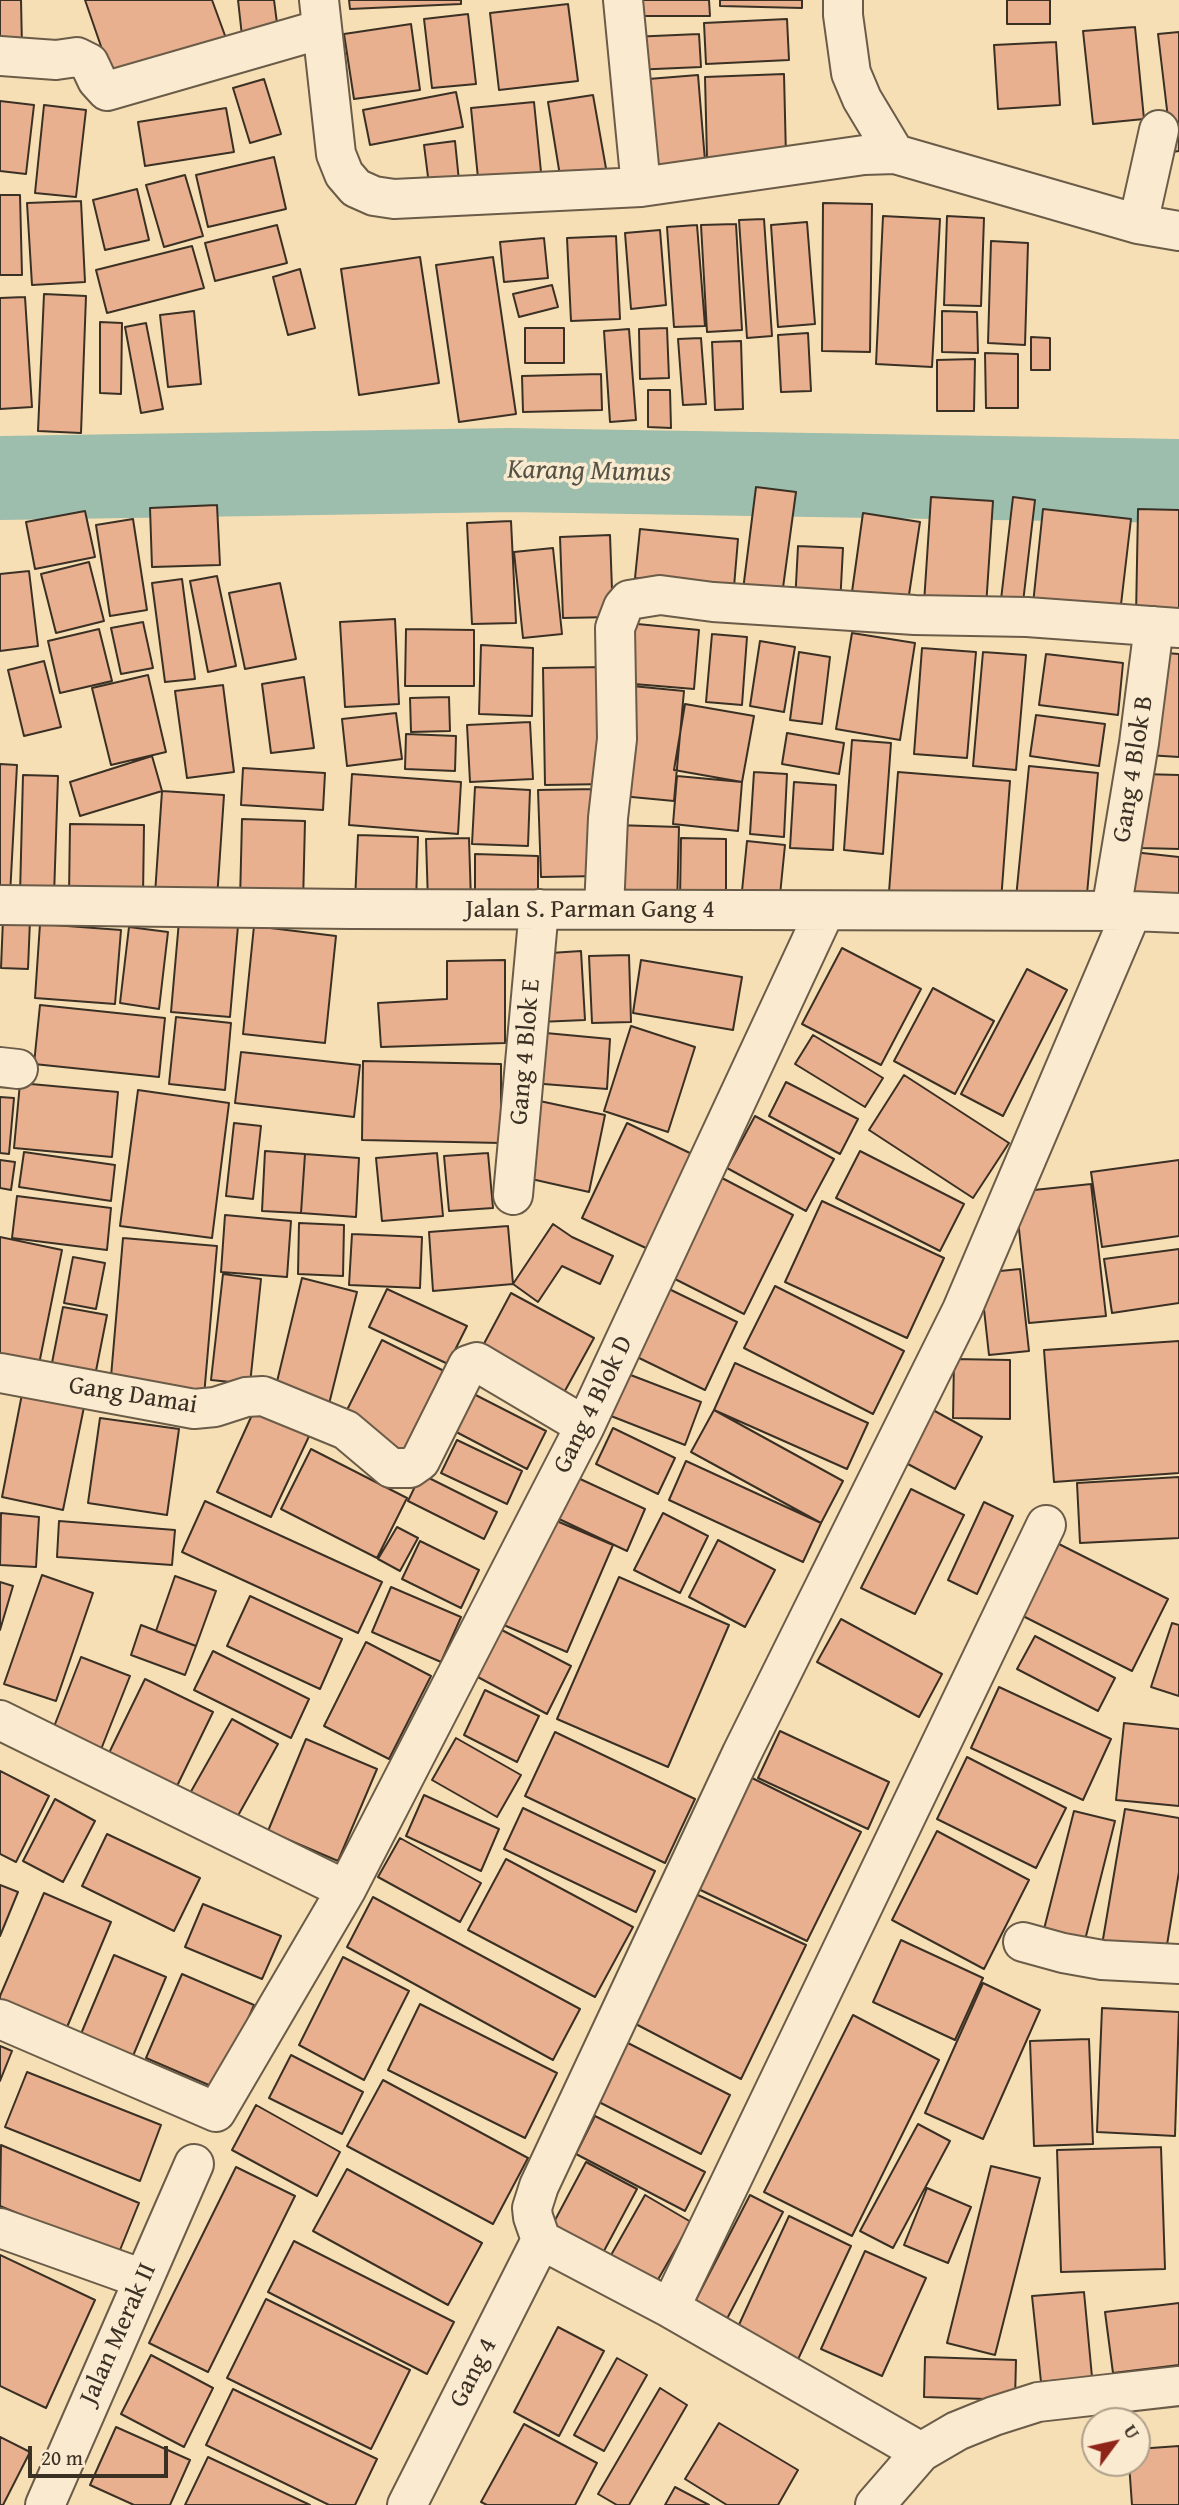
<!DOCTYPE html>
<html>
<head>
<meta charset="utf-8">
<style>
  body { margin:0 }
  #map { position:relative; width:1179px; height:2505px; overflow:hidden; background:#f7dfb5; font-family:"Gentium Book Plus",serif }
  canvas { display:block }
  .north { position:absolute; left:1081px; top:2407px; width:70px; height:70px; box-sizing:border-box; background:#faeacf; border:2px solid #aea08b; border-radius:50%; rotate:57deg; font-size:19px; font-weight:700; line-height:28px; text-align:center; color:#3b3024 }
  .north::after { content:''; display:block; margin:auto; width:24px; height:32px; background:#8f2418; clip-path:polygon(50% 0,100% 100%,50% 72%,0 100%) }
  .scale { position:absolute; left:28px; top:2446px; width:140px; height:32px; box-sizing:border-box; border:4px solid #3b3024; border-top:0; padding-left:9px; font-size:21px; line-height:24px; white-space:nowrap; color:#3b3024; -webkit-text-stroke:5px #faeacf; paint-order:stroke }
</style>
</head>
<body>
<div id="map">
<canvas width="1179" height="2505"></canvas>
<div class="north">U</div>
<div class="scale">20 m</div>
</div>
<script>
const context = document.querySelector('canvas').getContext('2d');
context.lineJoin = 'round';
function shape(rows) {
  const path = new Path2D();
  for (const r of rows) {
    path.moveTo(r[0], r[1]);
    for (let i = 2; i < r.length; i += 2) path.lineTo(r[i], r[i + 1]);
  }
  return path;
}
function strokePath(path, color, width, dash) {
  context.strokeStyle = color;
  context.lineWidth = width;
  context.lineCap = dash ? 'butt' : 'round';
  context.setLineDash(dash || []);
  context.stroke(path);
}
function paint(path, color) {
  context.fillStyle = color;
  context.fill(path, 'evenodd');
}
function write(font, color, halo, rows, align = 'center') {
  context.font = font + ' "Gentium Book Plus",serif';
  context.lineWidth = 7;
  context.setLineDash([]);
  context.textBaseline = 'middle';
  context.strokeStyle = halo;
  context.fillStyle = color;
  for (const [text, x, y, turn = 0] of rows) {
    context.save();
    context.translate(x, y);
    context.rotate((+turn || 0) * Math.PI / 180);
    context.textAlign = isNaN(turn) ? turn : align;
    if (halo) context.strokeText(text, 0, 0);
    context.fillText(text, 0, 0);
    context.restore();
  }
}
strokePath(shape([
  [0,478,510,470,1179,481]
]), '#9dbdad', 84);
const building = shape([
  [0,0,21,0,22,47,0,48,0,0],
  [85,0,212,0,227,41,113,81,85,0],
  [238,0,274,0,278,31,242,36,238,0],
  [349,0,461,0,461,4,350,9,349,0],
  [627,0,709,0,710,16,627,16,627,0],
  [720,0,802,0,802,8,720,6,720,0],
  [1007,0,1050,0,1050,24,1007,24,1007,0],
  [568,4,578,81,499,90,490,13,568,4],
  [468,14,476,84,432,88,424,19,468,14],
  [787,19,789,60,706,64,704,23,787,19],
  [411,24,420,90,354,99,344,34,411,24],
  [1135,27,1144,119,1093,124,1083,31,1135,27],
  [1179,32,1179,151,1172,152,1158,34,1179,32],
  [699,34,701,67,632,70,631,37,699,34],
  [1056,42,1060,105,998,109,994,45,1056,42],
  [784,74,786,157,707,159,705,77,784,74],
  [698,75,706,173,643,178,636,80,698,75],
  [264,79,281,134,250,143,233,88,264,79],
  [456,92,463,127,370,145,363,110,456,92],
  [593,95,607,174,561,182,548,102,593,95],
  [0,101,34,105,26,174,0,171,0,101],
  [534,102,542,182,479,188,471,108,534,102],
  [44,105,86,110,76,197,35,193,44,105],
  [226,108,234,152,145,166,138,122,226,108],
  [455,141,459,181,429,185,424,145,455,141],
  [274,157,286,209,208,227,196,175,274,157],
  [185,175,203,236,164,247,146,185,185,175],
  [137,189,149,240,105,250,93,200,137,189],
  [0,195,20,195,22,275,0,275,0,195],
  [81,201,85,282,32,285,27,203,81,201],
  [823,203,872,204,870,352,822,351,823,203],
  [883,216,940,219,932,367,876,364,883,216],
  [947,216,984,218,981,306,944,305,947,216],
  [764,219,772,336,747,338,739,220,764,219],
  [807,222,815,324,778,327,771,225,807,222],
  [736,224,742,330,707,332,701,225,736,224],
  [277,225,287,263,215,281,205,243,277,225],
  [697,225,705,326,674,327,667,227,697,225],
  [660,230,666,305,631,309,625,233,660,230],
  [616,236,620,319,571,321,567,238,616,236],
  [544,238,548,278,504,282,500,242,544,238],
  [991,241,1028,243,1025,345,988,343,991,241],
  [192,246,204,288,107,313,96,270,192,246],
  [420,257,439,383,359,395,341,269,420,257],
  [493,257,516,414,459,422,436,265,493,257],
  [300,269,315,328,288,335,273,277,300,269],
  [552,285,558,307,519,317,513,294,552,285],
  [44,294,86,296,81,433,38,431,44,294],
  [25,297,32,407,0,409,0,298,25,297],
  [194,311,201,384,168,387,160,315,194,311],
  [942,311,977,312,978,353,942,352,942,311],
  [100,322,122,323,121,394,100,393,100,322],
  [146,323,163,409,141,413,125,327,146,323],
  [525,328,564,328,564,363,525,363,525,328],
  [667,328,669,378,640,379,639,329,667,328],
  [629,329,636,420,610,422,604,331,629,329],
  [808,333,811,391,781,392,778,335,808,333],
  [1031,337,1050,338,1050,370,1031,370,1031,337],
  [701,338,706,404,683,405,678,339,701,338],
  [741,341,743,409,715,410,712,342,741,341],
  [985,353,1018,354,1018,408,986,408,985,353],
  [975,359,974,411,937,411,937,360,975,359],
  [601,374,602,410,523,412,522,376,601,374],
  [648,390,670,390,671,428,648,427,648,390],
  [756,487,796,492,782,595,743,590,756,487],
  [931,497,993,501,986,607,924,603,931,497],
  [1013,497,1035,500,1022,611,1000,608,1013,497],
  [217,505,220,565,152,567,150,508,217,505],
  [1043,509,1131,519,1120,613,1033,604,1043,509],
  [1138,509,1179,510,1179,617,1136,616,1138,509],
  [85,511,95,557,35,569,26,522,85,511],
  [863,513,920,522,907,608,851,599,863,513],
  [133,519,147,610,110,616,96,525,133,519],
  [511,521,516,623,472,624,467,523,511,521],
  [640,529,738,539,734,587,635,578,640,529],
  [610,535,613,617,563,618,560,537,610,535],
  [798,546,843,548,840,605,795,603,798,546],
  [553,548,562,634,523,638,514,552,553,548],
  [89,562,104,621,56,633,41,574,89,562],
  [29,571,38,646,0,651,0,574,29,571],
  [217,576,236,666,208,672,190,581,217,576],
  [182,579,195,679,165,682,152,583,182,579],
  [280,583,296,659,245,669,229,593,280,583],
  [395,619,399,704,345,707,340,622,395,619],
  [143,622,153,668,121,674,111,628,143,622],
  [627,623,699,630,694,689,622,683,627,623],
  [99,629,112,681,60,693,48,641,99,629],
  [406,629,474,630,474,686,405,686,406,629],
  [852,633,915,643,900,740,836,729,852,633],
  [712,634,747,637,742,705,706,702,712,634],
  [760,641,795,647,784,712,750,706,760,641],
  [481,645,533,648,532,716,479,714,481,645],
  [922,648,976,652,967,758,914,754,922,648],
  [799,652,830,657,822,724,790,720,799,652],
  [983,652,1026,655,1016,770,973,766,983,652],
  [1153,652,1179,654,1179,757,1147,755,1153,652],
  [1046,654,1123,663,1118,715,1039,705,1046,654],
  [44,661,61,727,24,736,8,670,44,661],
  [606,667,608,784,545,785,543,668,606,667],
  [148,675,166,752,111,765,92,688,148,675],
  [304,677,314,748,271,753,262,684,304,677],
  [223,685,234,772,187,778,175,691,223,685],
  [632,686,684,691,674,801,621,796,632,686],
  [449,697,450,731,411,732,410,698,449,697],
  [685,704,754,716,742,782,674,770,685,704],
  [396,713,402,759,347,766,342,719,396,713],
  [1036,715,1105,724,1099,766,1030,756,1036,715],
  [530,722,533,779,470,782,467,725,530,722],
  [787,733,844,743,839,774,782,764,787,733],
  [406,734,456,736,455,771,405,769,406,734],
  [852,740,891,743,883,854,844,850,852,740],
  [152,756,162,791,80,816,70,782,152,756],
  [0,764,17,765,10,895,0,894,0,764],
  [1029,766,1098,773,1086,905,1016,898,1029,766],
  [243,768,325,773,323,810,241,805,243,768],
  [754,772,787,774,784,837,750,834,754,772],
  [898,772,1010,781,1001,901,889,892,898,772],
  [352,774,461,782,458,834,349,825,352,774],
  [1142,774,1179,775,1179,849,1141,848,1142,774],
  [23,775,58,776,54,896,20,895,23,775],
  [677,776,742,782,738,831,673,824,677,776],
  [794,782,836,785,833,850,790,848,794,782],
  [475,787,530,790,528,846,472,844,475,787],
  [596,789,599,876,541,877,538,790,596,789],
  [162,791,224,795,217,899,155,894,162,791],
  [242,819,305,821,303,904,240,901,242,819],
  [70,824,144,825,143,897,69,896,70,824],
  [615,825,679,827,677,908,613,905,615,825],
  [358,835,418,837,416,903,355,901,358,835],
  [469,838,471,901,428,902,426,839,469,838],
  [681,838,726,839,726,901,680,900,681,838],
  [747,841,785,845,779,905,741,901,747,841],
  [1133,852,1179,857,1179,909,1127,902,1133,852],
  [475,854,538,856,538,895,475,893,475,854],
  [3,919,30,920,28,969,1,968,3,919],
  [179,921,238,926,230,1017,171,1012,179,921],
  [40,924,121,930,115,1004,35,998,40,924],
  [254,926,336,936,325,1043,243,1034,254,926],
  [129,927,168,932,159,1009,120,1003,129,927],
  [842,948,921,989,881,1065,802,1024,842,948],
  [581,951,585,1020,539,1022,535,954,581,951],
  [629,955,631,1022,592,1023,589,956,629,955],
  [505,960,505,1043,381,1047,378,1003,447,999,447,961,505,960],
  [641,960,742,977,733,1030,633,1013,641,960],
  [1027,969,1067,990,1003,1116,961,1094,1027,969],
  [933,988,994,1021,955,1094,894,1061,933,988],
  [40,1005,165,1018,159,1077,34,1064,40,1005],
  [176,1017,231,1023,225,1090,169,1084,176,1017],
  [631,1026,695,1047,668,1132,604,1111,631,1026],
  [535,1032,610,1039,607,1089,531,1083,535,1032],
  [813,1035,883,1078,865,1107,795,1064,813,1035],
  [241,1052,360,1065,354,1117,235,1103,241,1052],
  [363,1061,501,1064,501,1143,362,1140,363,1061],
  [904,1075,1009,1143,973,1198,869,1130,904,1075],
  [786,1082,858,1119,840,1154,769,1116,786,1082],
  [20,1083,118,1092,112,1157,14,1148,20,1083],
  [138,1090,229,1103,212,1238,120,1226,138,1090],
  [0,1097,14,1098,9,1154,0,1153,0,1097],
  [535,1100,605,1115,589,1192,518,1176,535,1100],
  [755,1116,834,1159,806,1211,727,1168,755,1116],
  [234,1123,261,1126,253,1199,226,1196,234,1123],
  [627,1123,692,1154,648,1249,582,1218,627,1123],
  [265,1151,305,1154,301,1213,262,1211,265,1151],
  [860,1151,964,1204,940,1251,836,1198,860,1151],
  [24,1152,115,1165,111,1201,19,1187,24,1152],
  [437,1153,443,1216,382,1221,376,1158,437,1153],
  [488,1153,493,1208,449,1211,444,1156,488,1153],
  [305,1154,359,1158,356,1217,301,1213,305,1154],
  [0,1160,15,1162,11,1190,0,1188,0,1160],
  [1179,1160,1179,1236,1102,1247,1091,1172,1179,1160],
  [722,1178,793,1215,744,1314,673,1278,722,1178],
  [1091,1184,1106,1316,1029,1323,1015,1192,1091,1184],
  [17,1196,111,1208,107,1250,12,1238,17,1196],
  [822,1201,944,1258,907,1338,785,1282,822,1201],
  [225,1215,291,1221,287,1277,221,1272,225,1215],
  [299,1223,344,1225,343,1276,298,1274,299,1223],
  [553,1224,572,1237,613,1256,600,1284,562,1266,538,1302,513,1284,553,1224],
  [508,1226,513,1284,433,1291,429,1232,508,1226],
  [352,1234,422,1237,420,1288,349,1285,352,1234],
  [0,1237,62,1250,37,1374,0,1366,0,1237],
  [123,1238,217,1246,204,1396,110,1388,123,1238],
  [1179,1249,1179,1303,1112,1313,1104,1259,1179,1249],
  [73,1257,105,1263,96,1309,64,1303,73,1257],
  [1020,1269,1029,1351,989,1355,980,1273,1020,1269],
  [223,1274,261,1279,250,1384,211,1380,223,1274],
  [302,1278,357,1292,328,1408,274,1394,302,1278],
  [775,1286,904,1351,873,1414,744,1348,775,1286],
  [387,1289,467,1326,448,1364,369,1327,387,1289],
  [669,1289,737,1322,705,1390,637,1357,669,1289],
  [511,1293,594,1338,561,1398,479,1353,511,1293],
  [63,1307,107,1315,93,1386,49,1378,63,1307],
  [382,1340,458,1378,418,1458,342,1420,382,1340],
  [1179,1341,1179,1473,1054,1482,1044,1350,1179,1341],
  [954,1359,1010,1360,1010,1419,953,1418,954,1359],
  [735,1363,868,1423,847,1469,714,1410,735,1363],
  [628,1374,701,1402,685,1445,611,1416,628,1374],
  [460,1387,546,1431,527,1469,441,1424,460,1387],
  [22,1394,84,1407,63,1510,2,1497,22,1394],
  [257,1404,312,1430,271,1517,217,1492,257,1404],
  [714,1410,843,1481,821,1523,691,1452,714,1410],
  [933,1410,982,1437,955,1489,904,1462,933,1410],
  [100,1418,179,1429,167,1515,88,1503,100,1418],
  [613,1428,675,1458,658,1494,596,1464,613,1428],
  [457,1440,522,1471,507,1504,441,1473,457,1440],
  [311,1449,407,1498,377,1558,281,1509,311,1449],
  [686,1461,821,1523,803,1562,669,1500,686,1461],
  [421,1474,497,1512,484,1539,408,1501,421,1474],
  [1179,1477,1179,1538,1080,1543,1077,1483,1179,1477],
  [578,1478,645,1509,627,1551,559,1519,578,1478],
  [911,1489,964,1515,915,1614,861,1588,911,1489],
  [205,1501,382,1582,358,1633,182,1552,205,1501],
  [984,1502,1013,1516,977,1594,948,1580,984,1502],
  [1,1513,39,1517,36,1567,0,1565,1,1513],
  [663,1513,708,1536,680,1593,634,1570,663,1513],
  [545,1516,613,1545,567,1652,499,1623,545,1516],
  [59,1521,175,1530,172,1565,57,1557,59,1521],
  [397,1527,418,1538,400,1571,378,1559,397,1527],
  [1049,1539,1168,1599,1132,1671,1013,1611,1049,1539],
  [718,1540,775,1570,745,1627,689,1597,718,1540],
  [420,1541,479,1570,461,1608,402,1579,420,1541],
  [42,1575,93,1593,56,1701,4,1684,42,1575],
  [175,1576,216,1591,196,1646,156,1631,175,1576],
  [619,1577,729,1625,668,1767,557,1719,619,1577],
  [0,1582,13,1586,0,1630,0,1582],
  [391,1587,461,1617,441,1662,372,1632,391,1587],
  [250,1596,342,1639,320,1689,227,1646,250,1596],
  [841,1619,942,1674,919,1717,817,1662,841,1619],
  [1172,1623,1179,1625,1179,1696,1151,1687,1172,1623],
  [141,1625,196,1646,185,1675,131,1655,141,1625],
  [498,1628,571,1666,547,1714,474,1675,498,1628],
  [1035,1636,1115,1678,1098,1711,1017,1669,1035,1636],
  [366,1642,431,1676,389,1759,324,1726,366,1642],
  [213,1651,309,1699,291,1738,194,1690,213,1651],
  [81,1657,130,1676,98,1757,50,1737,81,1657],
  [145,1679,213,1712,176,1788,108,1755,145,1679],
  [999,1687,1111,1739,1083,1800,971,1748,999,1687],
  [485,1690,539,1716,517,1762,464,1735,485,1690],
  [232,1719,278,1744,235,1821,189,1795,232,1719],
  [1124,1723,1179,1729,1179,1806,1116,1800,1124,1723],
  [780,1731,889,1782,868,1829,758,1778,780,1731],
  [555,1732,695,1799,665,1863,525,1796,555,1732],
  [456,1738,521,1775,497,1817,432,1780,456,1738],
  [306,1739,377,1769,338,1861,268,1831,306,1739],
  [967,1757,1066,1808,1036,1868,937,1819,967,1757],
  [0,1771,49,1796,16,1862,0,1854,0,1771],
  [744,1774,861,1832,807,1941,690,1885,744,1774],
  [424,1795,499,1829,481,1871,406,1836,424,1795],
  [55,1799,95,1821,63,1882,23,1861,55,1799],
  [523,1808,655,1871,636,1912,504,1849,523,1808],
  [1125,1809,1179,1818,1179,1872,1165,1957,1102,1945,1125,1809],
  [1074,1811,1115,1821,1083,1948,1042,1937,1074,1811],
  [937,1831,1029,1880,984,1969,892,1920,937,1831],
  [107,1834,200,1878,174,1931,82,1886,107,1834],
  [400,1838,481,1883,460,1922,378,1877,400,1838],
  [506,1859,633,1927,595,1997,468,1930,506,1859],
  [0,1885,18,1892,0,1936,0,1885],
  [687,1890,806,1945,741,2079,630,2021,687,1890],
  [44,1893,111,1922,65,2032,0,2004,0,1996,44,1893],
  [373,1897,580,2009,553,2060,347,1947,373,1897],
  [203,1904,281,1936,262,1979,185,1947,203,1904],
  [901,1940,983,1978,955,2040,873,2002,901,1940],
  [114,1955,166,1977,130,2063,78,2041,114,1955],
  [343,1957,409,1991,364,2080,299,2045,343,1957],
  [182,1974,254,2005,218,2089,146,2058,182,1974],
  [983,1983,1040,2010,983,2139,925,2113,983,1983],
  [420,2004,557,2073,525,2138,388,2070,420,2004],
  [1102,2008,1179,2012,1175,2136,1097,2132,1102,2008],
  [853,2015,939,2060,852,2236,764,2192,853,2015],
  [1089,2039,1093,2144,1034,2146,1030,2041,1089,2039],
  [624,2041,730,2095,701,2154,595,2100,624,2041],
  [0,2046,12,2051,0,2081,0,2046],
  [291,2055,363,2092,342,2134,269,2098,291,2055],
  [27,2072,161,2125,140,2181,5,2127,27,2072],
  [383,2080,528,2158,493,2224,347,2146,383,2080],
  [256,2105,340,2152,317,2196,232,2150,256,2105],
  [595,2116,705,2172,685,2211,576,2154,595,2116],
  [918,2124,950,2141,893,2248,860,2231,918,2124],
  [1,2145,139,2203,118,2255,0,2206,1,2145],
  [1161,2147,1165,2269,1061,2272,1057,2150,1161,2147],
  [586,2162,637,2189,597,2264,546,2237,586,2162],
  [991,2166,1040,2178,995,2355,947,2343,991,2166],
  [236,2167,295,2196,208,2372,149,2343,236,2167],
  [347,2169,482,2243,448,2305,313,2231,347,2169],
  [927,2188,971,2207,948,2263,904,2245,927,2188],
  [645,2195,691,2222,652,2290,606,2264,645,2195],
  [750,2195,783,2212,719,2334,687,2317,750,2195],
  [789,2216,851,2246,793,2370,731,2342,789,2216],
  [294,2241,454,2322,427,2374,268,2292,294,2241],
  [865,2251,926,2278,882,2376,821,2349,865,2251],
  [0,2255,95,2300,46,2408,0,2386,0,2255],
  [1084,2292,1092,2377,1041,2382,1032,2296,1084,2292],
  [266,2299,410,2370,371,2449,227,2378,266,2299],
  [1179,2303,1179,2365,1113,2373,1105,2312,1179,2303],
  [558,2327,604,2351,559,2436,514,2412,558,2327],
  [151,2355,213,2388,184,2447,121,2414,151,2355],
  [925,2357,1016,2360,1015,2400,924,2397,925,2357],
  [617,2358,647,2375,604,2451,574,2435,617,2358],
  [660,2388,687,2405,629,2505,617,2505,598,2494,660,2388],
  [233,2389,377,2459,355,2505,329,2505,206,2445,233,2389],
  [719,2423,798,2470,778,2505,727,2505,685,2479,719,2423],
  [524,2424,597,2463,575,2505,487,2505,481,2502,524,2424],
  [116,2427,190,2460,170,2505,134,2505,90,2485,116,2427],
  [0,2437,30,2452,3,2505,0,2505,0,2437],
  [1179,2446,1179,2505,1132,2505,1129,2463,1137,2463,1137,2449,1179,2446],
  [208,2457,310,2505,185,2505,208,2457],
  [675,2487,709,2505,665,2505,675,2487]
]);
paint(building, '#e8b08f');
strokePath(building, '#3b3024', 2);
const minor = shape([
  [319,0,336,154,344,174,356,188,374,196,394,199,641,187,864,155,895,154,1138,224,1179,231],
  [623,0,641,187],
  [843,0,843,15,851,73,862,99,895,154],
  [0,56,56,60,77,57,89,63,97,80,107,91,322,29],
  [1138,224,1159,130],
  [0,905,351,909,1132,911,1179,913],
  [604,909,608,818,617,739,615,628,623,607,629,600,660,595,713,602,915,615,1027,617,1179,628],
  [1111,911,1139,743,1154,626],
  [0,1067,18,1069],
  [513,1195,539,909],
  [0,1373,194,1409,215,1407,246,1397,263,1396,346,1430,391,1468,410,1468,420,1461,468,1365,477,1362,585,1426],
  [0,1720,346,1890],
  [1023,1942,1063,1953,1102,1960,1179,1964],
  [0,2019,216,2112,346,1890,585,1426,825,911],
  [0,2228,143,2279],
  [670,2308,1046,1525],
  [921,2452,670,2308,541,2240,533,2217,532,2208,539,2186,742,1753,962,1310,1132,911],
  [45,2505,194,2164],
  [407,2505,541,2240],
  [875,2505,921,2452,957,2431,994,2416,1038,2402,1179,2386]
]);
strokePath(minor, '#6a5c48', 42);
strokePath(minor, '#faeacf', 38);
write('26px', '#3b3024', '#faeacf', [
  ["Gang 4 Blok B",1134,769,-81],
  ["Jalan S. Parman Gang 4",590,910],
  ["Gang 4 Blok E",526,1052,-85],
  ["Gang Damai",133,1396,9],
  ["Gang 4 Blok D",594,1405,-64],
  ["Jalan Merak II",119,2334,-66],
  ["Gang 4",474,2373,-63]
]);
write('italic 28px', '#545346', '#faeacf', [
  ["Karang Mumus",589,472,1]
]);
</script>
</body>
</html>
